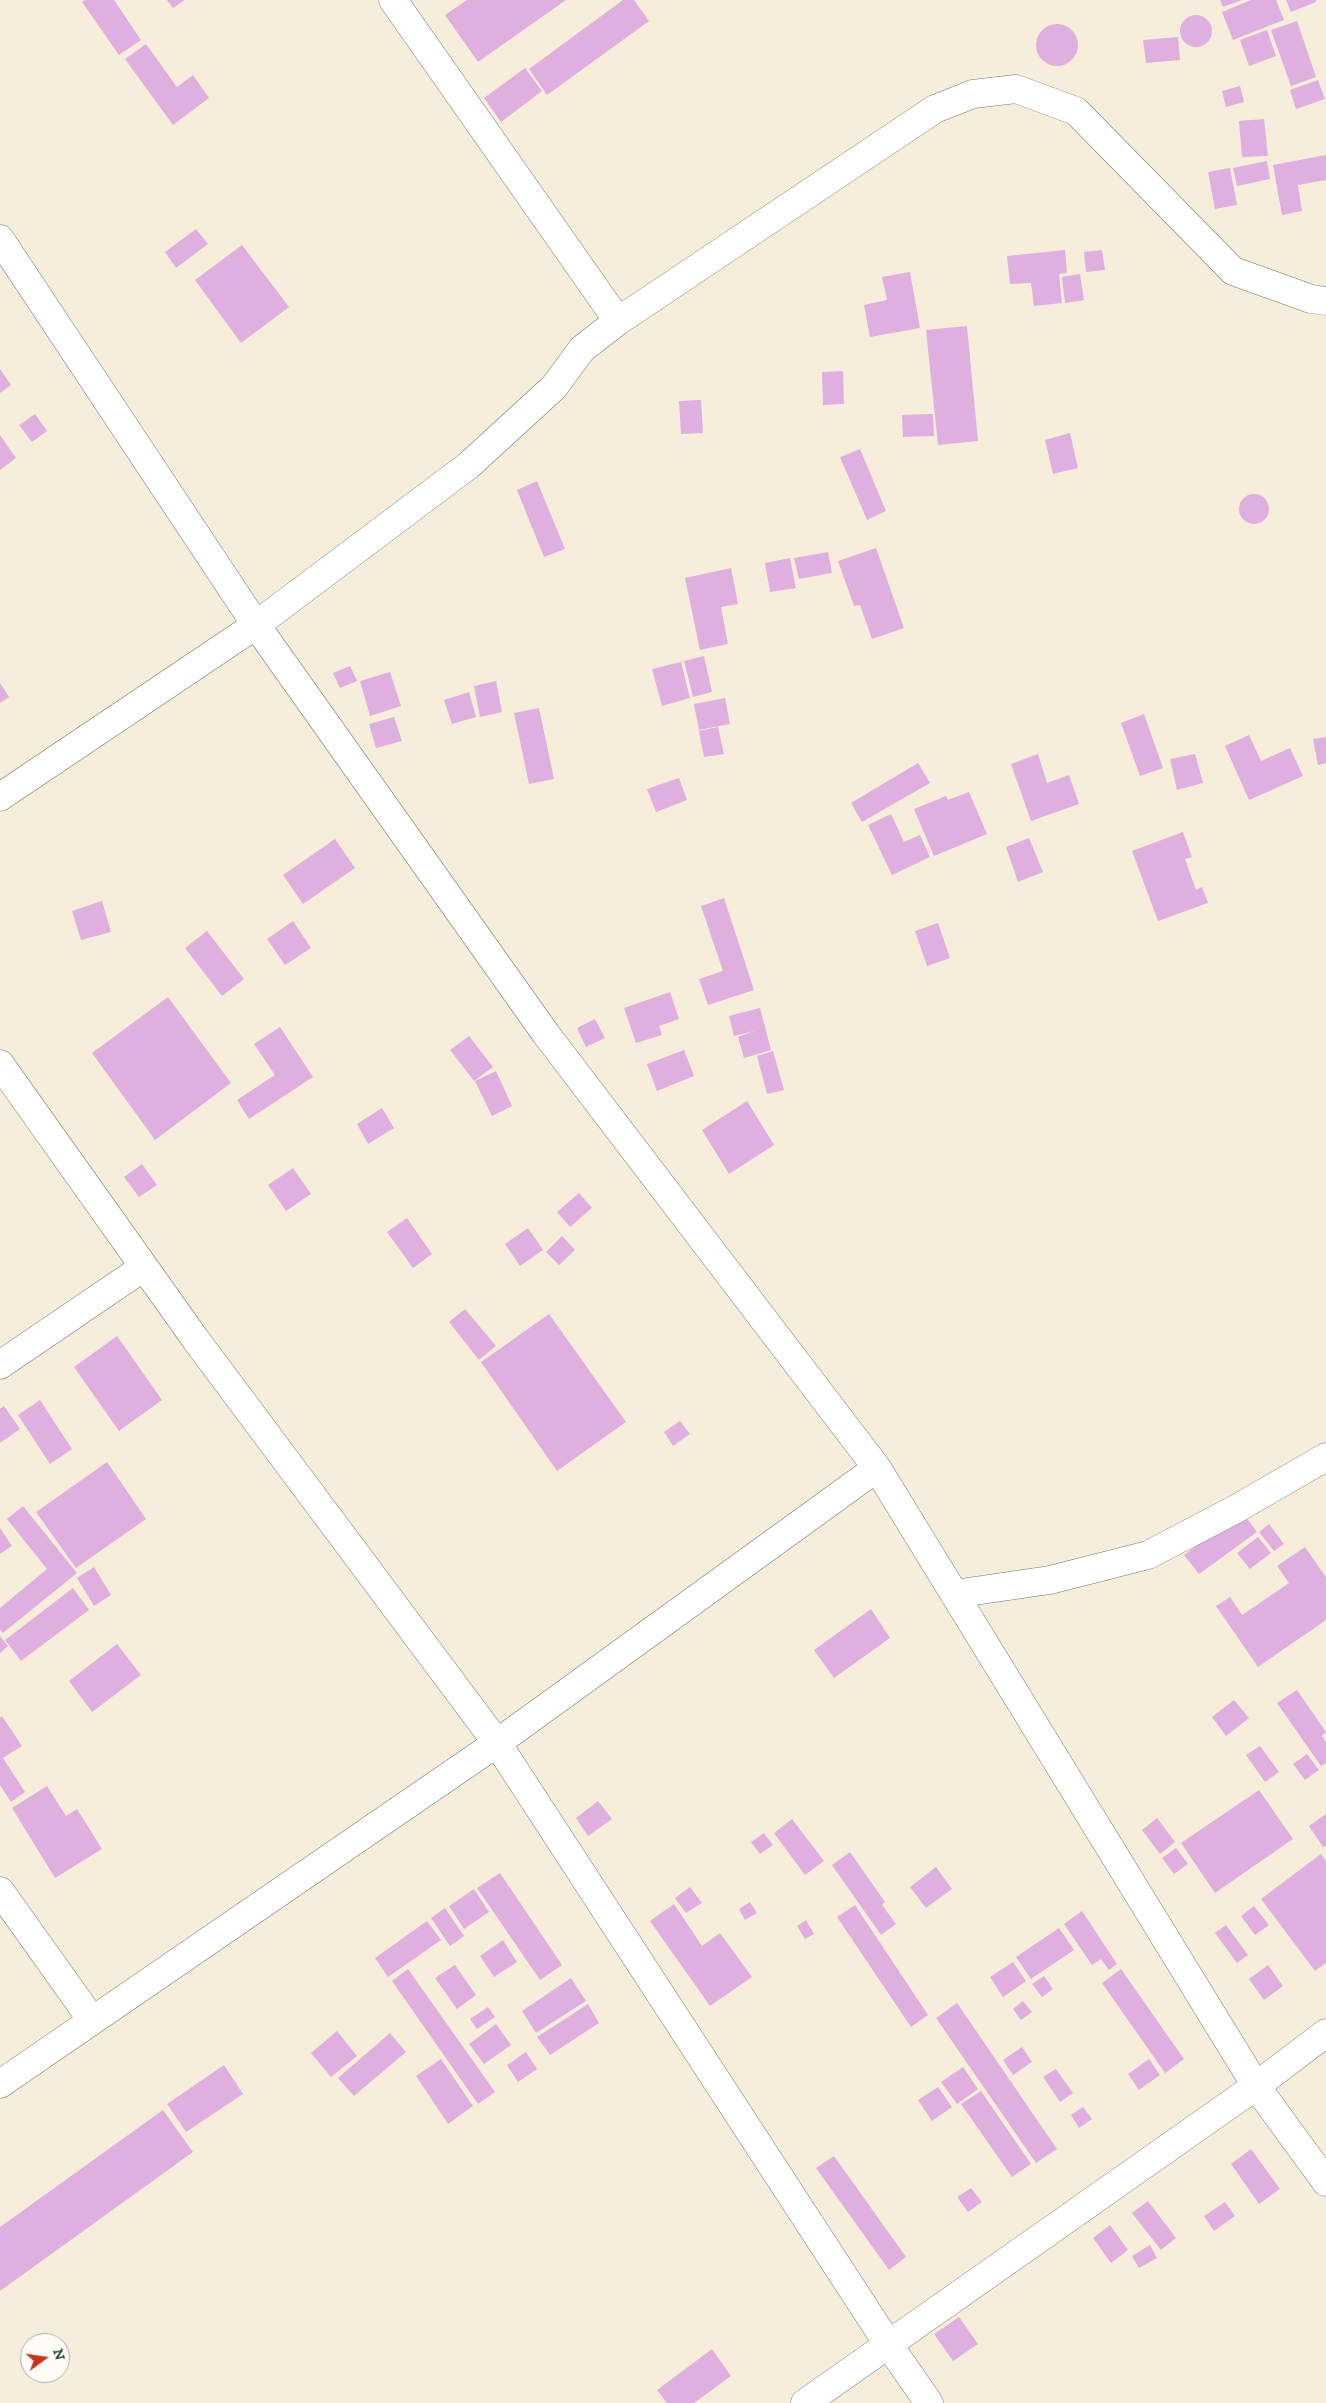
<!DOCTYPE html>
<html>
<head>
<meta charset="utf-8">
<style>
  body { margin:0 }
  #map { position:relative; width:1326px; height:2403px; overflow:hidden; background:#f6eedb; font-family:"IM FELL DW Pica",serif }
  canvas { display:block }
  .north { position:absolute; left:20px; top:2333px; width:50px; height:50px; box-sizing:border-box; background:#fdfcf7; border:1px solid #a4b0a9; border-radius:50%; rotate:76deg; font-size:14px; font-weight:700; line-height:20px; text-align:center; color:#1f3d34 }
  .north::after { content:''; display:block; margin:auto; width:18px; height:22px; background:#c8321e; clip-path:polygon(50% 0,100% 100%,50% 72%,0 100%) }
</style>
</head>
<body>
<div id="map">
<canvas width="1326" height="2403"></canvas>
<div class="north">N</div>
</div>
<script>
const context = document.querySelector('canvas').getContext('2d');
context.lineJoin = 'round';
function paint(path, color) {
  context.fillStyle = color;
  context.fill(path, 'evenodd');
}
function shape(rows) {
  const path = new Path2D();
  for (const r of rows) {
    if (r.length === 3) {
      path.moveTo(r[0] + r[2], r[1]);
      path.arc(r[0], r[1], r[2], 0, 2 * Math.PI);
      continue;
    }
    path.moveTo(r[0], r[1]);
    for (let i = 2; i < r.length; i += 2) path.lineTo(r[i], r[i + 1]);
  }
  return path;
}
function strokePath(path, color, width, dash) {
  context.strokeStyle = color;
  context.lineWidth = width;
  context.lineCap = dash ? 'butt' : 'round';
  context.setLineDash(dash || []);
  context.stroke(path);
}
paint(shape([
  [85,0,114,0,141,40,119,55,82,2],
  [167,0,185,0,173,8],
  [467,0,566,0,478,62,445,15],
  [623,0,634,0,649,21,547,95,529,69],
  [1220,0,1242,0,1223,7],
  [1251,0,1276,0,1284,20,1233,40,1222,12],
  [1286,0,1316,0,1316,2,1291,12],
  [1196,31,16],
  [1297,21,1316,77,1291,86,1271,30],
  [1057,45,21],
  [1267,30,1276,56,1249,66,1240,40],
  [1178,37,1180,60,1146,63,1143,40],
  [146,44,177,87,193,75,209,98,173,125,125,59],
  [525,68,542,91,501,122,484,98],
  [1318,80,1325,99,1296,109,1290,90],
  [1240,86,1244,102,1226,107,1222,91],
  [1264,119,1268,156,1242,157,1239,121],
  [1326,155,1326,180,1298,185,1302,211,1282,215,1273,165],
  [1267,161,1270,179,1237,186,1233,168],
  [1230,168,1237,205,1215,209,1208,172],
  [196,229,208,244,176,268,165,252],
  [242,245,289,307,241,343,195,280],
  [1065,250,1067,273,1059,274,1062,303,1034,306,1031,283,1010,284,1007,256],
  [1102,250,1105,270,1086,272,1084,252],
  [910,272,920,328,870,337,864,305,887,300,882,277],
  [1080,274,1084,300,1065,303,1062,277],
  [967,326,978,441,938,445,926,330],
  [0,369,11,385,0,393],
  [843,371,844,404,823,405,822,372],
  [701,400,703,433,681,434,679,401],
  [35,414,47,431,32,442,19,425],
  [933,414,934,436,903,437,902,415],
  [1070,433,1078,468,1053,474,1045,440],
  [0,435,16,458,0,470],
  [860,449,886,511,867,520,840,457],
  [537,481,565,549,544,557,517,490],
  [1254,509,15],
  [876,548,904,628,872,639,860,605,854,606,838,561],
  [828,552,832,573,799,579,794,558],
  [790,558,796,588,770,592,765,563],
  [731,568,738,604,721,607,728,644,700,650,685,578],
  [704,656,712,692,693,697,684,661],
  [681,662,690,698,662,706,652,669],
  [350,666,357,681,340,688,333,673],
  [390,672,401,706,370,716,360,681],
  [496,681,502,712,480,717,474,686],
  [0,683,9,697,0,703],
  [469,692,476,717,452,724,444,700],
  [725,698,730,724,699,730,694,704],
  [539,708,554,779,529,784,514,713],
  [1144,714,1163,768,1140,776,1121,723],
  [394,717,402,741,376,748,369,724],
  [718,727,724,754,704,757,699,731],
  [1249,735,1261,761,1290,748,1303,776,1249,800,1225,746],
  [1326,737,1326,763,1318,765,1313,739],
  [1038,754,1047,783,1069,775,1079,804,1031,821,1011,764],
  [1195,754,1203,783,1177,790,1170,759],
  [918,763,930,783,862,822,851,803],
  [679,778,687,800,656,812,647,789],
  [969,792,987,834,934,856,914,809,946,796,948,800],
  [891,814,904,842,920,835,930,857,892,875,868,825],
  [1183,832,1192,857,1185,859,1196,890,1202,887,1208,903,1158,921,1132,851],
  [1029,838,1043,872,1018,882,1006,847],
  [335,839,355,868,303,904,283,875],
  [724,898,754,990,708,1005,699,979,723,971,701,906],
  [102,901,111,932,81,940,72,911],
  [293,921,311,948,285,965,267,939],
  [938,923,950,958,927,966,915,931],
  [207,931,244,979,222,996,185,948],
  [670,992,679,1019,659,1026,662,1035,636,1043,624,1008],
  [168,997,231,1083,155,1140,92,1053],
  [760,1008,771,1050,744,1058,738,1037,754,1031,734,1036,729,1016],
  [595,1019,605,1038,586,1047,577,1028],
  [280,1027,313,1077,249,1119,237,1100,275,1075,254,1044],
  [469,1036,493,1067,474,1081,450,1050],
  [684,1050,694,1076,657,1091,647,1064],
  [773,1051,784,1090,767,1094,757,1056],
  [496,1071,512,1106,492,1116,475,1081],
  [747,1101,774,1145,729,1174,702,1130],
  [382,1108,394,1128,368,1144,357,1124],
  [142,1164,157,1185,139,1197,124,1177],
  [293,1168,311,1194,286,1211,268,1185],
  [579,1193,592,1208,570,1227,557,1212],
  [407,1218,432,1254,413,1268,387,1232],
  [528,1228,543,1250,520,1266,505,1244],
  [562,1236,575,1250,559,1265,546,1252],
  [465,1309,496,1346,479,1360,449,1322],
  [549,1314,626,1422,557,1471,481,1362],
  [117,1336,162,1400,119,1431,74,1367],
  [40,1400,72,1449,50,1464,18,1415],
  [4,1406,20,1429,0,1443,0,1409],
  [680,1421,690,1434,673,1446,664,1432],
  [107,1462,146,1519,76,1568,36,1512],
  [23,1506,77,1573,3,1633,0,1630,0,1608,47,1569,7,1519],
  [1242,1512,1257,1532,1199,1574,1184,1555],
  [1269,1524,1284,1544,1274,1551,1259,1532],
  [0,1528,12,1546,0,1554],
  [1258,1537,1271,1553,1250,1569,1237,1553],
  [1305,1547,1326,1577,1326,1620,1258,1667,1216,1606,1230,1597,1242,1615,1289,1583,1277,1566],
  [94,1567,111,1595,94,1606,77,1578],
  [73,1588,89,1610,21,1661,5,1640],
  [871,1609,890,1638,834,1678,814,1650],
  [0,1636,8,1646,0,1653],
  [117,1644,141,1675,92,1712,69,1681],
  [1297,1690,1326,1732,1322,1736,1326,1742,1326,1763,1321,1766,1277,1703],
  [1234,1700,1249,1718,1226,1736,1212,1717],
  [2,1716,22,1746,3,1758,25,1792,11,1802,0,1785,0,1718],
  [1260,1746,1279,1772,1265,1782,1246,1755],
  [1307,1754,1319,1770,1305,1780,1293,1764],
  [47,1786,66,1816,77,1809,102,1849,55,1878,12,1808],
  [1259,1790,1293,1839,1215,1893,1181,1843],
  [598,1801,612,1819,588,1836,576,1818],
  [1326,1814,1326,1846,1323,1847,1309,1826],
  [1157,1818,1175,1842,1160,1854,1142,1830],
  [792,1819,824,1861,805,1875,774,1833],
  [764,1833,773,1845,760,1854,751,1842],
  [1176,1848,1188,1864,1174,1874,1162,1858],
  [850,1852,885,1902,882,1905,896,1924,881,1935,832,1865],
  [1321,1854,1326,1861,1326,1963,1315,1971,1261,1899],
  [936,1867,952,1889,926,1908,910,1887],
  [500,1873,562,1965,540,1980,477,1888],
  [690,1887,702,1903,686,1913,675,1898],
  [474,1889,489,1912,464,1929,449,1906],
  [750,1902,757,1913,745,1920,739,1909],
  [674,1904,702,1946,720,1933,752,1977,710,2006,650,1921],
  [855,1905,928,2015,911,2027,837,1917],
  [1254,1906,1269,1925,1255,1935,1241,1916],
  [445,1908,464,1936,450,1946,431,1918],
  [1082,1911,1117,1964,1109,1970,1101,1959,1092,1965,1064,1924],
  [806,1920,814,1934,805,1939,797,1926],
  [427,1921,441,1940,388,1977,375,1958],
  [1226,1925,1248,1955,1237,1963,1215,1933],
  [1059,1928,1074,1950,1031,1979,1016,1957],
  [503,1940,517,1962,494,1977,480,1956],
  [1013,1962,1026,1981,1003,1997,990,1977],
  [455,1965,476,1995,457,2009,435,1978],
  [1268,1965,1283,1986,1264,2000,1249,1979],
  [408,1969,495,2092,478,2104,392,1981],
  [1121,1969,1184,2059,1165,2073,1102,1983],
  [1044,1976,1053,1989,1042,1997,1032,1984],
  [571,1978,586,2001,536,2033,522,2011],
  [1023,2001,1032,2012,1021,2020,1013,2009],
  [957,2003,1057,2149,1036,2163,936,2018],
  [588,2004,599,2023,550,2055,537,2037],
  [488,2007,495,2017,477,2029,470,2019],
  [496,2024,511,2045,484,2064,469,2044],
  [337,2031,357,2056,331,2077,311,2053],
  [390,2033,406,2052,354,2096,338,2078],
  [1022,2047,1032,2062,1013,2075,1003,2060],
  [526,2052,537,2069,518,2082,507,2065],
  [441,2059,473,2106,448,2124,416,2076],
  [1149,2059,1160,2075,1139,2090,1128,2074],
  [224,2065,243,2094,186,2132,167,2104],
  [963,2067,978,2089,957,2104,941,2082],
  [1056,2069,1073,2093,1060,2102,1043,2077],
  [938,2087,952,2107,932,2121,918,2100],
  [981,2091,1031,2164,1012,2177,961,2104],
  [1083,2107,1092,2119,1079,2128,1071,2115],
  [163,2110,193,2152,0,2291,0,2227],
  [1251,2149,1280,2189,1259,2204,1231,2164],
  [834,2156,906,2257,889,2270,816,2168],
  [971,2188,982,2202,968,2212,957,2197],
  [1148,2201,1176,2238,1161,2250,1132,2213],
  [1225,2202,1235,2216,1214,2231,1204,2216],
  [1110,2225,1128,2250,1111,2263,1093,2238],
  [1150,2245,1157,2258,1139,2268,1132,2256],
  [959,2317,978,2344,953,2361,934,2334],
  [712,2349,731,2376,694,2403,667,2403,657,2390]
]), '#deafdf');
const minor = shape([
  [393,0,618,321],
  [0,239,256,625,546,1034,877,1468,497,1743,0,2084],
  [0,797,256,625,469,465,554,387,582,349,618,321,935,109,973,94,1016,89,1076,111,1233,271,1311,299,1326,301],
  [0,1064,196,1340,497,1743,888,2344,929,2403],
  [0,1365,144,1267],
  [877,1468,1256,2086,1326,2182],
  [954,1594,1050,1580,1148,1555,1234,1510,1326,1457],
  [0,1891,92,2020],
  [805,2403,1256,2086,1326,2033]
]);
strokePath(minor, '#6a7b6e', 29);
strokePath(minor, '#fff', 28);
</script>
</body>
</html>
